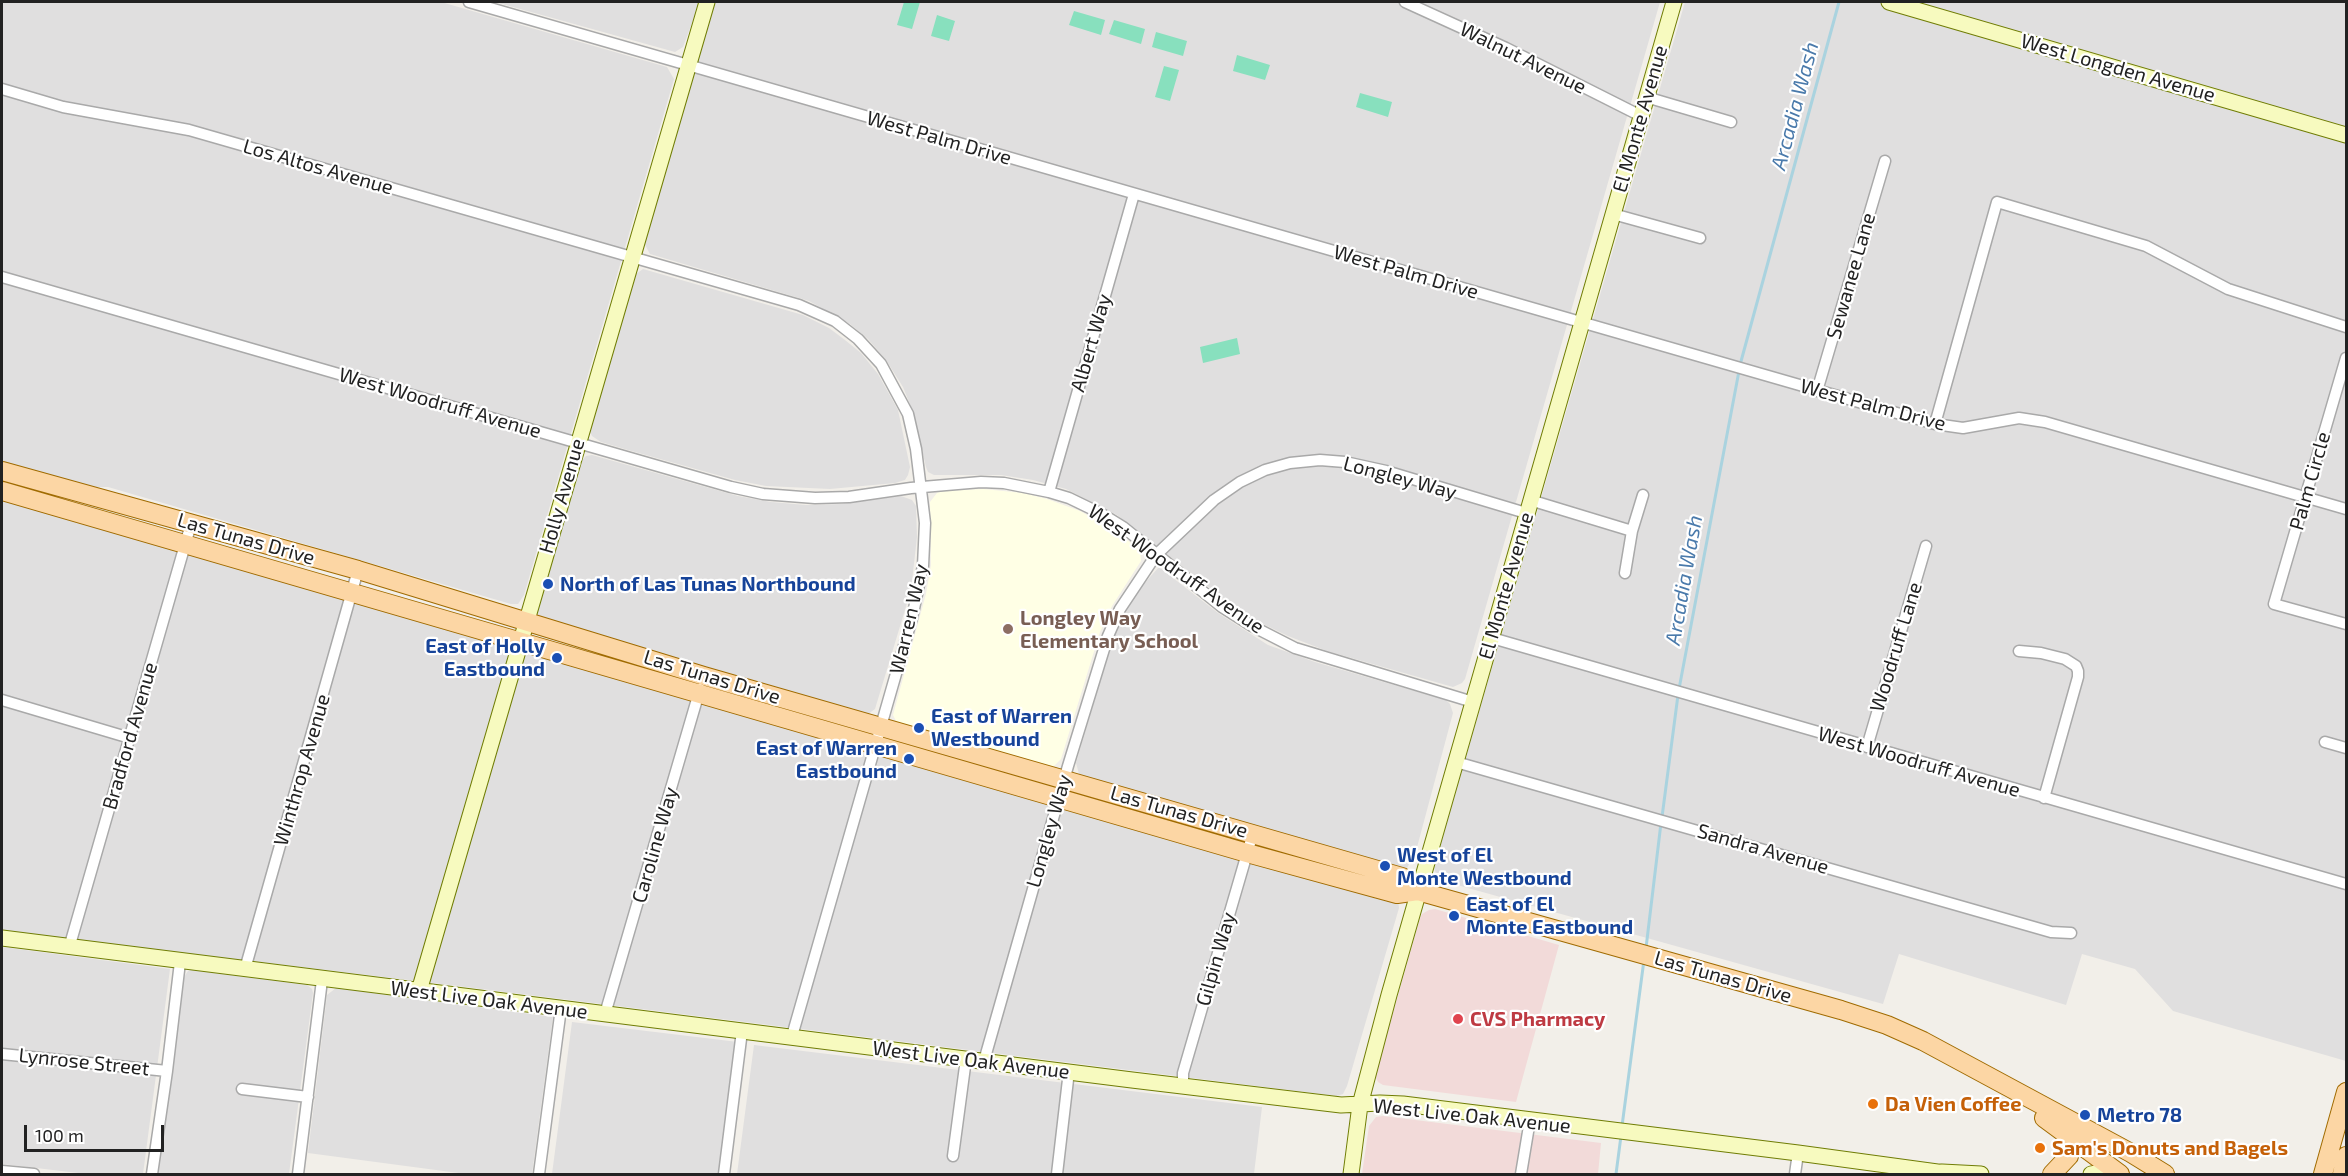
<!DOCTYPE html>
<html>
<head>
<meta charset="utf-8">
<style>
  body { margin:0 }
  #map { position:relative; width:2348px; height:1176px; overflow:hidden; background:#f2efe9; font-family:"Exo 2",sans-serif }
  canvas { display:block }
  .frame { position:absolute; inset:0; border:3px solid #222; pointer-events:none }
  .scale { position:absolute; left:24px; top:1125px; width:140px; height:27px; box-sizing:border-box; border:3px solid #222; border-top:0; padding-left:8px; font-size:18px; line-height:21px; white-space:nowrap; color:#222; -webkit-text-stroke:4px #fff; paint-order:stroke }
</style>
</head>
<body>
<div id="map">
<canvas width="2348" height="1176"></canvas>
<div class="frame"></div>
<div class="scale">100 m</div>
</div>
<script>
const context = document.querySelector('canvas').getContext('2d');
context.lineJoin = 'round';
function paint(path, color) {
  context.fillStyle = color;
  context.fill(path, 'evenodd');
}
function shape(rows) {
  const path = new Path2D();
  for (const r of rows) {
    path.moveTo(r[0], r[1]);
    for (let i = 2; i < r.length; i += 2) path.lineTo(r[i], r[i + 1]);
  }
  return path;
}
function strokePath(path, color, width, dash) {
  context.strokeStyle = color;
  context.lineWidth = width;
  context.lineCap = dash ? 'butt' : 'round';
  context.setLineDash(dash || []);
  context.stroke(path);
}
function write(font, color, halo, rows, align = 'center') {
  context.font = font + ' "Exo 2",sans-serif';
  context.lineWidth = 4.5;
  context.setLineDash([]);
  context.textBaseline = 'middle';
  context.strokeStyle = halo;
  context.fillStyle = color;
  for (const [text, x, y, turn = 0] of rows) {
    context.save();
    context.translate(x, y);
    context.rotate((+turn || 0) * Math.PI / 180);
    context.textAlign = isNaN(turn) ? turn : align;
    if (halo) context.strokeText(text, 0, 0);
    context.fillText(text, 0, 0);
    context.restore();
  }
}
paint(shape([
  [2,2,441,2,667,67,674,79,524,595,518,604,511,604,108,487,78,487,2,465],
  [495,2,700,2,683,47,675,52],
  [712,2,1660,2,1465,679,1462,683,1453,687,1327,651,1288,636,1261,623,1229,603,1117,515,1066,489,1033,480,1001,475,934,475,928,472,926,467,913,412,903,387,886,360,868,339,850,324,809,301,650,254,643,241],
  [1685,2,2346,2,2346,1061,2173,1011,2135,969,2082,954,2066,1005,1899,954,1883,1004,1443,881,1437,878,1434,867],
  [643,269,803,315,829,328,845,340,861,353,878,374,898,410,910,467,908,475,905,480,895,483,830,489,766,486,735,480,628,450,601,442,592,436,589,429,633,276],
  [592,455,738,496,771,502,806,505,840,504,901,496,912,500,916,506,917,537,911,590,875,709,868,714,710,671,539,617,537,613,539,603,580,462,586,456],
  [2,498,1398,901,1399,908,1347,1086,1343,1094,1337,1096,1312,1093,442,984,2,931],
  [1159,567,1218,613,1268,645,1315,662,1446,700,1450,704,1453,713,1416,851,1407,868,1401,869,1083,778,1079,774,1076,763,1113,638,1125,612,1142,586],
  [2,947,170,969,143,1174,87,1174,2,1164],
  [192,970,307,985,312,989,313,993,289,1174,158,1174,184,977,188,971],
  [336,988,553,1017,532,1174,466,1174,308,1153,327,995],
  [572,1022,738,1042,719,1174,552,1174],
  [754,1045,1262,1107,1254,1174,737,1174]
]), '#e0dfdf');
paint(shape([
  [1435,909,1559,945,1516,1102,1383,1085,1378,1082,1375,1076,1420,918,1422,914,1429,910],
  [1383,1116,1601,1143,1598,1174,1362,1174,1369,1126,1376,1117]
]), '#f2dad9');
paint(shape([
  [983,489,1023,493,1047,499,1080,511,1119,533,1140,551,1141,561,1112,606,1100,632,1061,759,1052,768,897,723,893,715,926,594,931,565,930,502,937,493,943,491]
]), '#ffffe5');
paint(shape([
  [904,2,920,2,912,29,897,25],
  [1074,11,1105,20,1101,35,1069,25],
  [937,15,955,21,949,41,931,36],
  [1114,20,1145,29,1141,44,1109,34],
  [1156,32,1187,41,1183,56,1152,47],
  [1237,55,1270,65,1265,80,1233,71],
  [1164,66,1179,70,1170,101,1155,97],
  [1360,93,1392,102,1388,117,1356,107],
  [1237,338,1240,354,1203,363,1200,347]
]), '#88e0be');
strokePath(shape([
  [1740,365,1839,2],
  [1679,689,1739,371],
  [1662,817,1678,695],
  [1646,948,1661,823],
  [1622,1126,1644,960],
  [1616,1174,1621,1136]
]), '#aad3df', 3);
const street = shape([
  [469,2,1935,424,1963,428,2019,418,2045,422,2346,509],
  [1405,2,1506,48,1641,116],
  [2,89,63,107,189,130,799,305,835,321,858,339,881,364,908,414,916,449,925,523,923,566,912,618,792,1036],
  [1646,97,1731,122],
  [1613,214,1700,238],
  [2,277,731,487,763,494,815,498,849,497,911,488,981,482,1004,483,1049,492,1069,498,1102,514,1123,527,1222,607,1252,626,1295,648,1473,702],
  [2346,358,2274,604,2346,624],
  [1817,391,1885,161],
  [1935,424,1997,202,2146,246,2228,289,2346,327],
  [1049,492,1134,194],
  [1530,500,1632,531],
  [1625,573,1632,531,1643,495],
  [1492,638,2346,884],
  [2019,651,2041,653,2065,659,2076,666,2078,671,2078,677,2044,798],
  [2,700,130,738],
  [2325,742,2346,748],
  [1867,747,1926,546],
  [1456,762,2051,932,2071,933],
  [69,948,191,524],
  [245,969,358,570],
  [605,1014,700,689],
  [2,1054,167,1071],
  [984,1061,1068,766,1108,636,1120,609,1156,555,1214,500,1240,482,1265,470,1290,463,1320,460,1345,462,1386,471,1526,513],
  [1183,1086,1183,1073,1253,833],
  [242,1089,308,1097],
  [953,1156,966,1059],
  [2,1171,34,1174],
  [152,1174,167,1071,180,962],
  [298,1174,322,980],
  [539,1174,561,1008],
  [724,1174,742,1031],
  [1057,1174,1069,1071],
  [1521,1174,1530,1120],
  [1795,1174,1798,1153]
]);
const secondary = shape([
  [1889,2,2346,135],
  [2,938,1132,1080,1341,1105,1380,1103,1403,1104,1798,1153,1952,1174],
  [419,991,707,2],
  [1942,1172,1981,1174],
  [1351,1174,1360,1105,1389,995,1674,2],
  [2091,1174,2114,1170]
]);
const primary = shape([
  [2,471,358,570,704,676,1402,877,1418,891],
  [2,491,1247,853,1397,894,1418,891,1841,1010,1887,1025,1923,1041,2131,1153,2165,1174],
  [2044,1118,2120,1174],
  [2052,1174,2069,1156,2072,1138],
  [2323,1174,2346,1092],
  [2342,1174,2346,1156]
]);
strokePath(street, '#a9a9a9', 13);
strokePath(secondary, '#707d05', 17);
strokePath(primary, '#a06b00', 20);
strokePath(street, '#fff', 10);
strokePath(secondary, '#f7fabf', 15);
strokePath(primary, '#fcd6a4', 18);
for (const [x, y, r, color] of [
  [548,584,6,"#1a4fb4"],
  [1008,629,6,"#8d6e63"],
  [557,658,6,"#1a4fb4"],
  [919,728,6,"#1a4fb4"],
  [909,759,6,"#1a4fb4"],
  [1385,866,6,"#1a4fb4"],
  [1454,916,6,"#1a4fb4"],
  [1458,1019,6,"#e0444e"],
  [1873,1104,6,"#e8710a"],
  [2085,1115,6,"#1a4fb4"],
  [2040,1148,6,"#e8710a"]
]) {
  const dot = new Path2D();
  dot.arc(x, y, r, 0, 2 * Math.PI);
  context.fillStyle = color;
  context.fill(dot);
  strokePath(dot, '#fff', 2);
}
write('20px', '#222', '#fff', [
  ["Walnut Avenue",1523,58,26],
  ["West Longden Avenue",2118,68,16],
  ["El Monte Avenue",1640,119,-74],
  ["West Palm Drive",939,138,16],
  ["Los Altos Avenue",318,167,16],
  ["West Palm Drive",1406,272,16],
  ["Sewanee Lane",1851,276,-74],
  ["Albert Way",1091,343,-74],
  ["West Woodruff Avenue",440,403,16],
  ["West Palm Drive",1873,405,15],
  ["Longley Way",1400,478,15],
  ["Palm Circle",2310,481,-74],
  ["Holly Avenue",562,496,-74],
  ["Las Tunas Drive",246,539,16],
  ["West Woodruff Avenue",1176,569,35],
  ["El Monte Avenue",1506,586,-74],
  ["Warren Way",909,619,-77],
  ["Woodruff Lane",1896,647,-73],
  ["Las Tunas Drive",712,677,17],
  ["Bradford Avenue",130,736,-74],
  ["West Woodruff Avenue",1919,762,16],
  ["Winthrop Avenue",302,770,-74],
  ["Las Tunas Drive",1179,812,16],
  ["Longley Way",1049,831,-74],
  ["Caroline Way",655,845,-74],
  ["Sandra Avenue",1763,849,16],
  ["Gilpin Way",1216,959,-74],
  ["Las Tunas Drive",1723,977,16],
  ["West Live Oak Avenue",489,1000,7],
  ["West Live Oak Avenue",971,1060,7],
  ["Lynrose Street",84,1062,6],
  ["West Live Oak Avenue",1472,1116,6]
]);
write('bold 20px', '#164399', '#fff', [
  ["North of Las Tunas Northbound",560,584],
  ["East of Holly",545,646,"right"],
  ["Eastbound",545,669,"right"],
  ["East of Warren",931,716],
  ["Westbound",931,739],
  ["East of Warren",897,748,"right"],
  ["Eastbound",897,771,"right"],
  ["West of El",1397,855],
  ["Monte Westbound",1397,878],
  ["East of El",1466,904],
  ["Monte Eastbound",1466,927],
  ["Metro 78",2097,1115]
], 'left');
write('bold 20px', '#785e54', '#fff', [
  ["Longley Way",1020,618],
  ["Elementary School",1020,641]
], 'left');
write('bold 20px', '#be3a42', '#fff', [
  ["CVS Pharmacy",1470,1019]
], 'left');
write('bold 20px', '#c56008', '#fff', [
  ["Da Vien Coffee",1885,1104],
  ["Sam's Donuts and Bagels",2052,1148]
], 'left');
write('italic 21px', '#4a7aab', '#fff', [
  ["Arcadia Wash",1795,106,-75],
  ["Arcadia Wash",1684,580,-80]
]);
</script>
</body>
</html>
